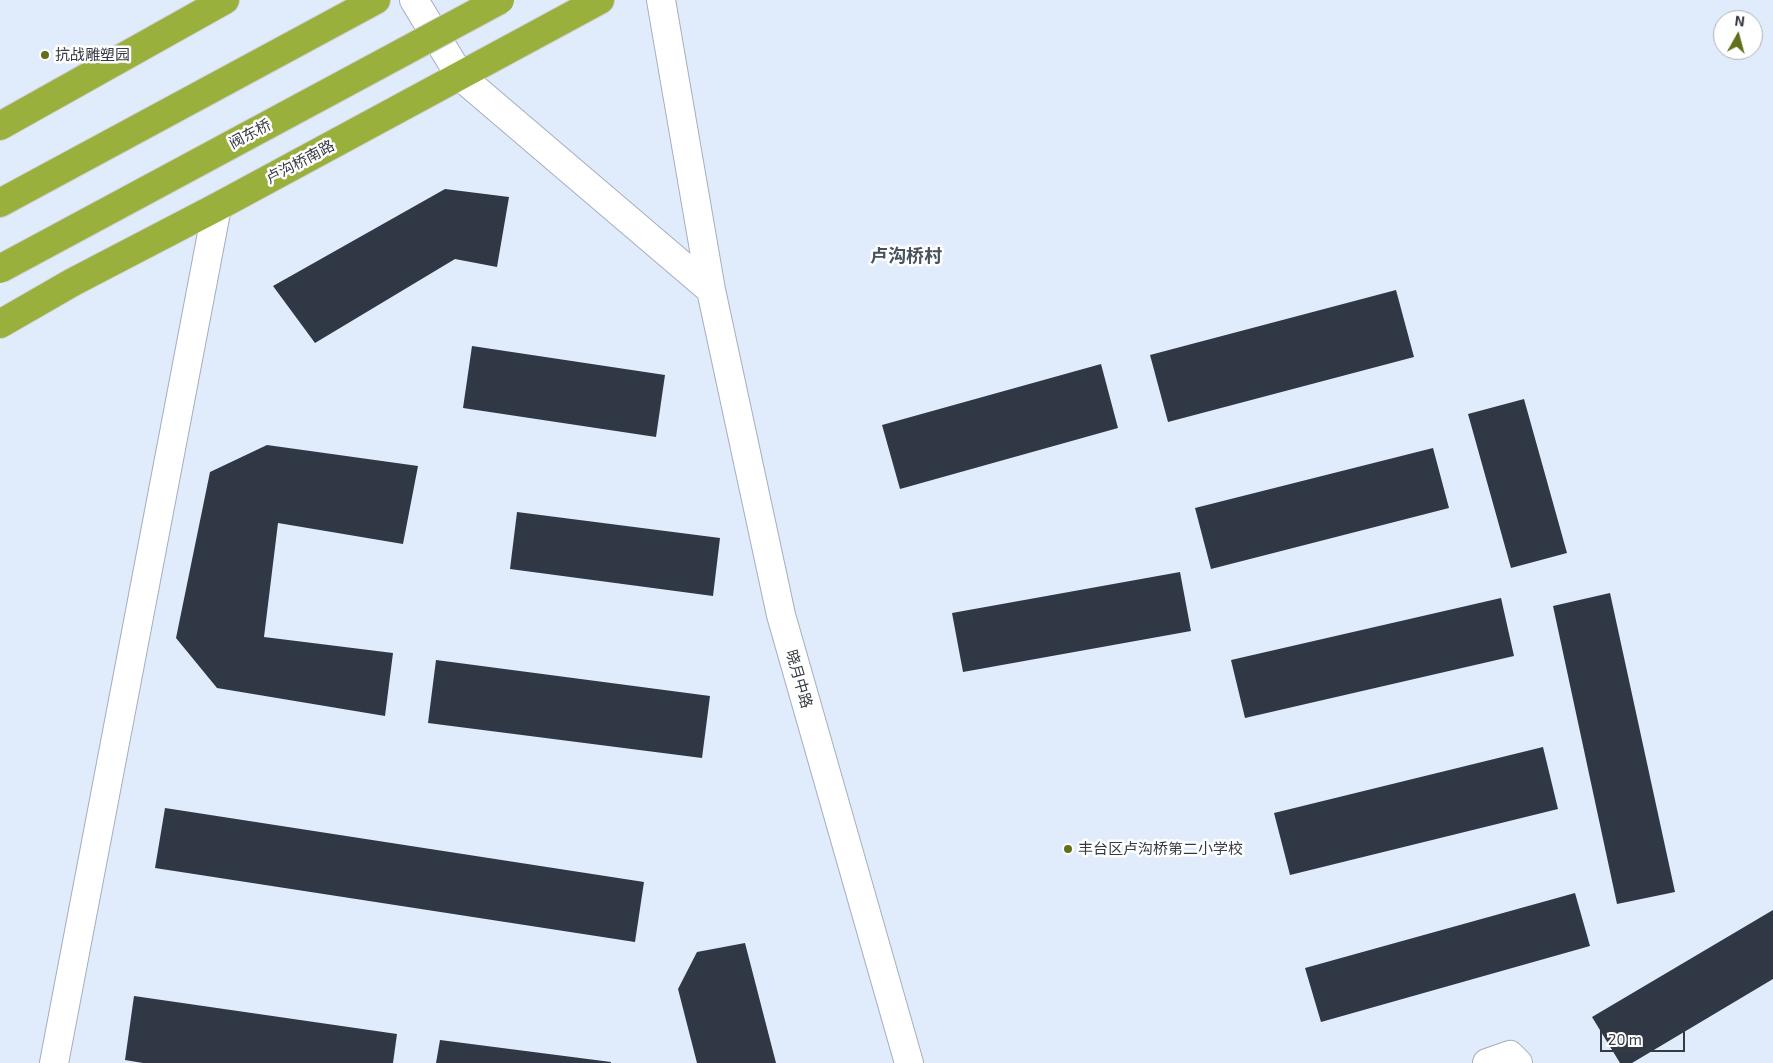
<!DOCTYPE html>
<html>
<head>
<meta charset="utf-8">
<style>
  body { margin:0 }
  #map { position:relative; width:1773px; height:1063px; overflow:hidden; background:#e0ebfc; font-family:"Exo 2",sans-serif }
  canvas { display:block }
  .north { position:absolute; left:1713px; top:10px; width:50px; height:50px; box-sizing:border-box; background:#fff; border:1px solid #afb0b3; border-radius:50%; rotate:7deg; font-size:14px; font-weight:700; line-height:20px; text-align:center; color:#363a41 }
  .north::after { content:''; display:block; margin:auto; width:18px; height:22px; background:#606f1b; clip-path:polygon(50% 0,100% 100%,50% 72%,0 100%) }
  .scale { position:absolute; left:1600px; top:1030px; width:85px; height:22px; box-sizing:border-box; border:2px solid #363a41; border-top:0; padding-left:6px; font-size:15px; line-height:18px; white-space:nowrap; color:#363a41; -webkit-text-stroke:4px #fff; paint-order:stroke }
</style>
</head>
<body>
<div id="map">
<canvas width="1773" height="1063"></canvas>
<div class="north">N</div>
<div class="scale">20 m</div>
</div>
<script>
const context = document.querySelector('canvas').getContext('2d');
context.lineJoin = 'round';
function paint(path, color) {
  context.fillStyle = color;
  context.fill(path, 'evenodd');
}
function shape(rows) {
  const path = new Path2D();
  for (const r of rows) {
    path.moveTo(r[0], r[1]);
    for (let i = 2; i < r.length; i += 2) path.lineTo(r[i], r[i + 1]);
  }
  return path;
}
function strokePath(path, color, width, dash) {
  context.strokeStyle = color;
  context.lineWidth = width;
  context.lineCap = dash ? 'butt' : 'round';
  context.setLineDash(dash || []);
  context.stroke(path);
}
function write(font, color, halo, rows, align = 'center') {
  context.font = font + ' "Exo 2","Noto Sans SC",sans-serif';
  context.lineWidth = 5;
  context.setLineDash([]);
  context.textBaseline = 'middle';
  context.strokeStyle = halo;
  context.fillStyle = color;
  for (const [text, x, y, turn = 0] of rows) {
    context.save();
    context.translate(x, y);
    context.rotate((+turn || 0) * Math.PI / 180);
    context.textAlign = isNaN(turn) ? turn : align;
    if (halo) context.strokeText(text, 0, 0);
    context.fillText(text, 0, 0);
    context.restore();
  }
}
paint(shape([
  [445,189,509,197,497,267,455,259,315,343,273,286],
  [1396,290,1414,357,1168,422,1150,355],
  [472,346,665,375,656,437,463,408],
  [1101,364,1118,428,900,489,882,425],
  [1524,399,1567,553,1511,568,1468,414],
  [267,445,418,466,403,544,278,523,264,637,393,653,385,716,217,688,176,638,210,472],
  [1433,448,1449,508,1211,569,1195,508],
  [517,512,720,538,713,596,510,569],
  [1180,572,1191,631,963,672,952,613],
  [1610,593,1675,892,1617,904,1553,606],
  [1501,598,1514,656,1245,718,1231,660],
  [436,660,710,696,702,758,428,723],
  [1543,747,1558,809,1290,875,1274,813],
  [165,808,644,882,635,942,155,868],
  [1575,893,1590,946,1321,1022,1305,968],
  [1773,910,1773,979,1632,1063,1620,1063,1592,1017],
  [745,943,776,1063,697,1063,678,989,697,952],
  [134,996,397,1034,393,1063,143,1063,125,1060],
  [440,1040,611,1062,611,1063,436,1063]
]), '#303846');
const minor = shape([
  [414,0,460,76,711,290],
  [661,0,711,290,781,615,909,1063],
  [54,1063,217,207],
  [1487,1063,1510,1055,1518,1063]
]);
const highway = shape([
  [0,126,225,0],
  [0,203,376,0],
  [0,324,73,282,217,207,600,0]
]);
strokePath(minor, '#a4aebf', 30);
strokePath(highway, '#cfd0d1', 30);
strokePath(minor, '#fff', 28);
strokePath(highway, '#9ab03d', 28);
const highwayBridge = shape([
  [0,269,500,0]
]);
strokePath(highwayBridge, '#cfd0d1', 30, []);
strokePath(highwayBridge, '#9ab03d', 28);
for (const [x, y, r, color] of [
  [45,55,5,"#606f1b"],
  [1068,849,5,"#606f1b"]
]) {
  const dot = new Path2D();
  dot.arc(x, y, r, 0, 2 * Math.PI);
  context.fillStyle = color;
  context.fill(dot);
  strokePath(dot, '#fff', 2);
}
write('15px', '#363a41', '#fff', [
  ["抗战雕塑园",55,55],
  ["丰台区卢沟桥第二小学校",1078,849]
], 'left');
write('15px', '#363a41', '#fff', [
  ["阀东桥",250,134,-28],
  ["卢沟桥南路",300,162,-28],
  ["晓月中路",799,679,74]
]);
write('bold 18px', '#48515f', '#fff', [
  ["卢沟桥村",906,256]
]);
</script>
</body>
</html>
